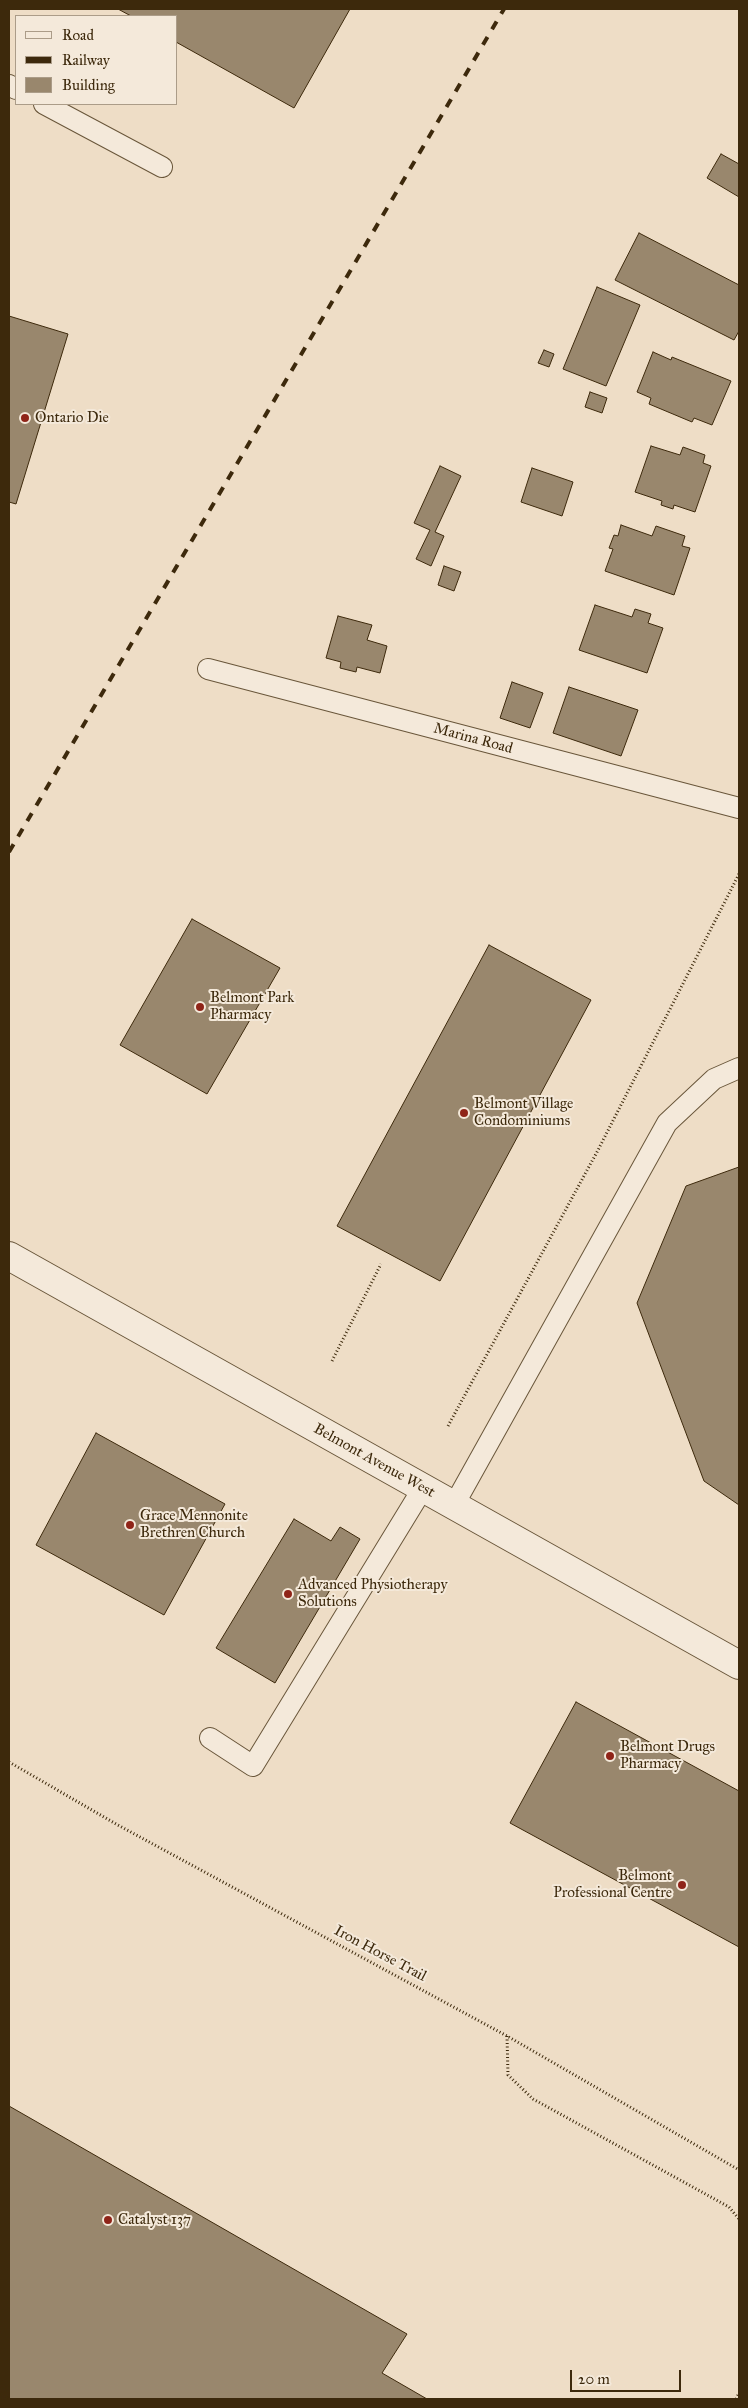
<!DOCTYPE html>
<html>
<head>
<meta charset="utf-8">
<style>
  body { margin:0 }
  #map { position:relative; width:748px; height:2408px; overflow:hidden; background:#eeddc6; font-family:"IM FELL Great Primer",serif }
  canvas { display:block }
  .frame { position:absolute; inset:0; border:10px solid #3d290c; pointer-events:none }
  .legend { position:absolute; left:15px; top:15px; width:162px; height:90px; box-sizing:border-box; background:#f4e9da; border:1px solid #ab9c88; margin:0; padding:6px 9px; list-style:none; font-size:15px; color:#3d290c }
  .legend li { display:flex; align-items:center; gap:10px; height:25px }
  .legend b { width:25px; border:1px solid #ab9c88 }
  .scale { position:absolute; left:570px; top:2370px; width:111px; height:22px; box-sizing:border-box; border:2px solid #3d290c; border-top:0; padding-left:6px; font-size:15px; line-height:18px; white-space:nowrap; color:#3d290c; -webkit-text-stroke:4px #f4e9da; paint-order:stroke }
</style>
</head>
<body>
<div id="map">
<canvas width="748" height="2408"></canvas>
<div class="frame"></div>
<ul class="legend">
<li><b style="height:6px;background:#f4e9da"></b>Road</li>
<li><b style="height:6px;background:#3d290c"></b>Railway</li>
<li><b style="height:14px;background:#99876d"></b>Building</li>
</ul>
<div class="scale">20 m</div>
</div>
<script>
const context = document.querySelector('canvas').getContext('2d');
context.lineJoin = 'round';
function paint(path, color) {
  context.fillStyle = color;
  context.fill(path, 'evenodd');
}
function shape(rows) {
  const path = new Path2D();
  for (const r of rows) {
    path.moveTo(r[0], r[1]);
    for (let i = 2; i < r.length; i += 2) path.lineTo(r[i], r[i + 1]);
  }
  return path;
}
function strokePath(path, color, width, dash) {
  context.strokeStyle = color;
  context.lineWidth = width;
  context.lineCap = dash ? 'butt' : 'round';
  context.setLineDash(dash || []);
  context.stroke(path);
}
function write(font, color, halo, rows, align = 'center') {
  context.font = font + ' "IM FELL Great Primer",serif';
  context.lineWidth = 4;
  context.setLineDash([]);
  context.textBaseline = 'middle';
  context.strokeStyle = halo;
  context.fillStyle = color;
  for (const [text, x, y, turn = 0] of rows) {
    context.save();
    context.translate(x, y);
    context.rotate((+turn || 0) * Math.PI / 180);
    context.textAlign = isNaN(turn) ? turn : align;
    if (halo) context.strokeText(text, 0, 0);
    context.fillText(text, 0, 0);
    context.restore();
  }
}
const building = shape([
  [118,9,350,9,294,108,176,42,176,16,131,16,118,9],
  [721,154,739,164,739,197,707,178,721,154],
  [639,233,739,285,739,331,734,340,615,280,639,233],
  [597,287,640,305,606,386,563,369,597,287],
  [9,316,68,334,16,504,9,502,9,316],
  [544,350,554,354,549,367,538,363,544,350],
  [653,352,671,360,672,357,731,381,712,425,694,418,692,422,649,404,651,398,637,392,653,352],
  [590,392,607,398,602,413,585,407,590,392],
  [651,446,680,455,683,447,705,455,703,463,711,466,695,512,674,505,673,509,661,505,662,501,635,492,651,446],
  [440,466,461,476,435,532,444,536,431,566,416,559,430,530,414,523,440,466],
  [532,468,573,482,562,516,521,502,532,468],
  [621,525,652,536,656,526,685,536,682,546,690,548,674,595,605,571,613,549,609,548,614,535,618,536,621,525],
  [444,566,461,572,454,591,438,585,444,566],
  [595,605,632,617,635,609,651,614,648,623,663,628,647,673,579,650,595,605],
  [338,616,372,625,367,640,387,646,380,673,357,667,356,672,340,668,341,662,326,658,338,616],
  [512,682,543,693,530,728,500,718,512,682],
  [569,687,638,710,621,756,553,733,569,687],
  [192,919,280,968,207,1094,120,1045,192,919],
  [489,945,591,1000,440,1281,337,1226,489,945],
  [739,1167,739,1505,704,1481,637,1303,686,1186,739,1167],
  [96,1433,225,1504,164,1615,36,1545,96,1433],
  [294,1519,331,1541,340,1527,360,1539,275,1683,216,1648,294,1519],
  [576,1702,739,1791,739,1947,510,1823,576,1702],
  [9,2106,407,2334,382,2373,427,2399,9,2399,9,2106]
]);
paint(building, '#99876d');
strokePath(building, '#3d290c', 1);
const service = shape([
  [9,85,16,89],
  [44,104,162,167],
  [208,669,739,808],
  [454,1505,667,1123,714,1079,739,1068],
  [210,1738,253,1766,423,1488]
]);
const tertiary = shape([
  [9,1256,739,1665]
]);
strokePath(service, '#69563a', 22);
strokePath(tertiary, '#69563a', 30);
strokePath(shape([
  [332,1361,381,1264],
  [448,1426,597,1152,739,874],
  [9,1762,116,1824,507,2036,739,2170],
  [507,2036,508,2075,533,2099,729,2207,739,2219],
  [736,2399,739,2393]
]), '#3d290c', 3, [1, 2.5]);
strokePath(service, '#f4e9da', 20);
strokePath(tertiary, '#f4e9da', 28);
strokePath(shape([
  [9,852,504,9]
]), '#3d290c', 4, [9, 9]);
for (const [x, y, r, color] of [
  [25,418,5,"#8f2418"],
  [200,1007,5,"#8f2418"],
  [464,1113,5,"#8f2418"],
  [130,1525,5,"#8f2418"],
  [288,1594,5,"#8f2418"],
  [610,1756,5,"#8f2418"],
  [682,1885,5,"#8f2418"],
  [108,2220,5,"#8f2418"]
]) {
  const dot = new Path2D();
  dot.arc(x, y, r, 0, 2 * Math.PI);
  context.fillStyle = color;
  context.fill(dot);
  strokePath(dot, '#f4e9da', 2);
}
write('15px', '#3d290c', '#f4e9da', [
  ["Ontario Die",35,418],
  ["Belmont Park",210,998],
  ["Pharmacy",210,1015],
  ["Belmont Village",474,1104],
  ["Condominiums",474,1121],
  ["Grace Mennonite",140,1516],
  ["Brethren Church",140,1533],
  ["Advanced Physiotherapy",298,1585],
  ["Solutions",298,1602],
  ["Belmont Drugs",620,1747],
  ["Pharmacy",620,1764],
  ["Belmont",672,1876,"right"],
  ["Professional Centre",672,1893,"right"],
  ["Catalyst 137",118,2220]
], 'left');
write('15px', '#3d290c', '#f4e9da', [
  ["Marina Road",473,739,15],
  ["Belmont Avenue West",374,1461,29],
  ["Iron Horse Trail",380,1954,28]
]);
</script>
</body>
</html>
